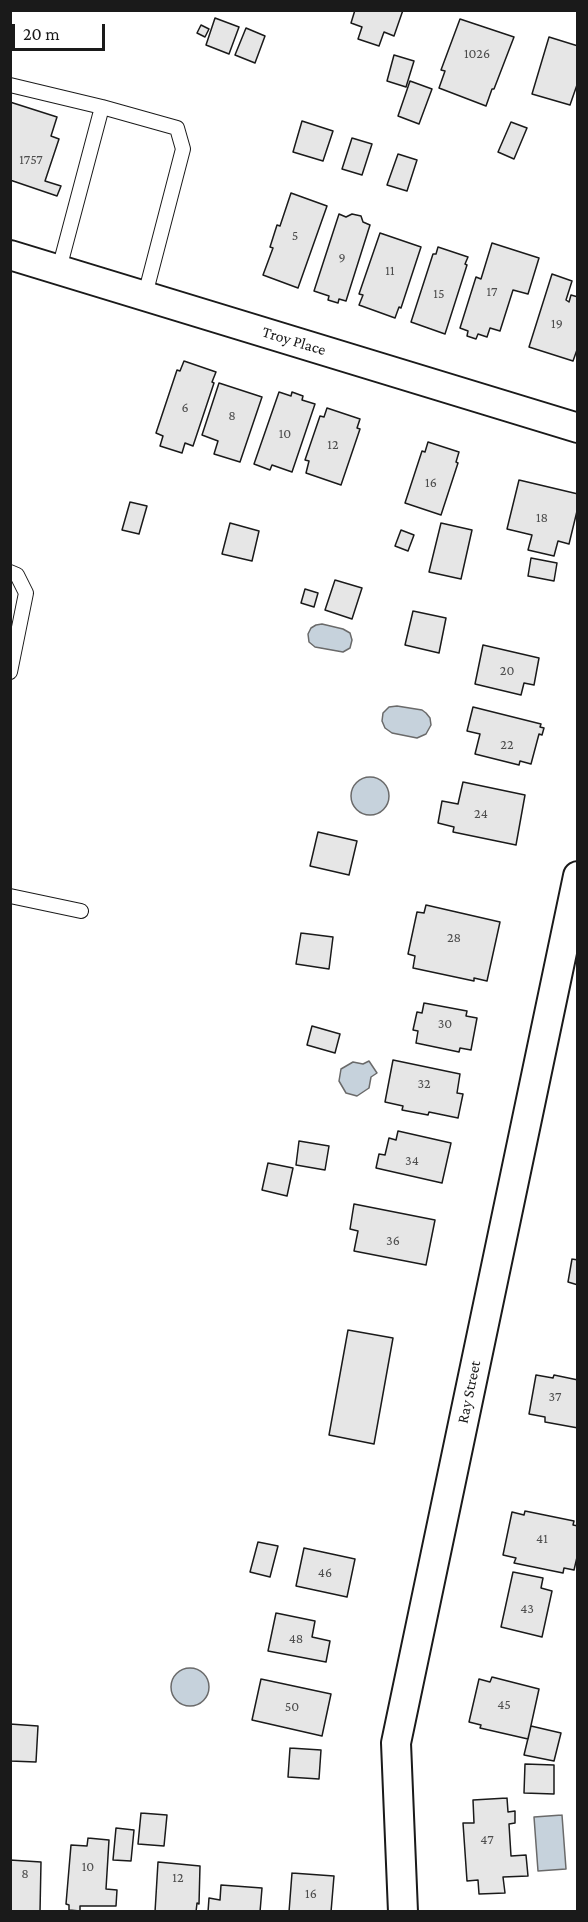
<!DOCTYPE html>
<html>
<head>
<meta charset="utf-8">
<style>
  body { margin:0 }
  #map { position:relative; width:588px; height:1922px; overflow:hidden; background:#fff; font-family:"Crimson Pro",serif }
  canvas { display:block }
  .frame { position:absolute; inset:0; border:12px solid #1a1a1a; pointer-events:none }
  .scale { position:absolute; left:12px; top:24px; width:93px; height:27px; box-sizing:border-box; border:3px solid #1a1a1a; border-top:0; padding-left:8px; font-size:18px; line-height:21px; white-space:nowrap; color:#1a1a1a; -webkit-text-stroke:4px #fff; paint-order:stroke }
</style>
</head>
<body>
<div id="map">
<canvas width="588" height="1922"></canvas>
<div class="frame"></div>
<div class="scale">20 m</div>
</div>
<script>
const context = document.querySelector('canvas').getContext('2d');
context.lineJoin = 'round';
function paint(path, color) {
  context.fillStyle = color;
  context.fill(path, 'evenodd');
}
function shape(rows) {
  const path = new Path2D();
  for (const r of rows) {
    if (r.length === 3) {
      path.moveTo(r[0] + r[2], r[1]);
      path.arc(r[0], r[1], r[2], 0, 2 * Math.PI);
      continue;
    }
    path.moveTo(r[0], r[1]);
    for (let i = 2; i < r.length; i += 2) path.lineTo(r[i], r[i + 1]);
  }
  return path;
}
function strokePath(path, color, width, dash) {
  context.strokeStyle = color;
  context.lineWidth = width;
  context.lineCap = dash ? 'butt' : 'round';
  context.setLineDash(dash || []);
  context.stroke(path);
}
function write(font, color, halo, rows, align = 'center') {
  context.font = font + ' "Crimson Pro",serif';
  context.lineWidth = 4.5;
  context.setLineDash([]);
  context.textBaseline = 'middle';
  context.strokeStyle = halo;
  context.fillStyle = color;
  for (const [text, x, y, turn = 0] of rows) {
    context.save();
    context.translate(x, y);
    context.rotate((+turn || 0) * Math.PI / 180);
    context.textAlign = isNaN(turn) ? turn : align;
    if (halo) context.strokeText(text, 0, 0);
    context.fillText(text, 0, 0);
    context.restore();
  }
}
const water = shape([
  [322,624,343,629,350,633,352,640,350,648,343,652,315,647,309,642,308,634,311,628,316,625,322,624],
  [397,706,422,710,426,713,430,718,431,725,426,734,417,738,392,733,385,728,382,721,383,713,389,707,397,706],
  [370,796,19],
  [369,1061,377,1073,371,1077,369,1088,357,1096,346,1093,339,1081,341,1069,353,1062,363,1064,369,1061],
  [190,1687,19],
  [562,1815,566,1869,538,1871,534,1817,562,1815]
]);
paint(water, '#c6d2dc');
strokePath(water, '#6a6a6a', 1.5);
const building = shape([
  [355,10,403,10,394,36,384,32,379,46,358,39,362,27,351,23,355,10],
  [215,18,239,27,229,54,206,45,215,18],
  [460,19,514,37,494,89,492,89,486,106,439,88,445,71,441,70,460,19],
  [201,25,209,29,205,37,197,33,201,25],
  [246,28,265,36,255,63,235,55,246,28],
  [549,37,578,46,578,82,570,105,532,94,549,37],
  [394,55,414,61,406,87,387,81,394,55],
  [410,81,432,89,419,124,398,116,410,81],
  [10,102,57,117,51,136,59,139,45,181,61,186,57,196,10,180,10,102],
  [302,121,333,131,323,161,293,152,302,121],
  [511,122,527,128,514,159,498,152,511,122],
  [352,138,372,144,362,175,342,169,352,138],
  [398,154,417,160,407,191,387,185,398,154],
  [291,193,327,206,298,288,263,275,273,248,270,247,277,225,280,226,291,193],
  [339,214,346,217,352,214,361,216,363,222,370,225,346,301,339,299,338,303,328,300,329,296,314,291,339,214],
  [380,233,421,247,401,308,399,307,395,318,359,305,363,295,359,294,380,233],
  [492,243,539,258,528,294,513,290,500,331,490,328,487,337,478,334,476,339,467,336,468,331,460,328,476,277,481,279,492,243],
  [438,247,468,257,465,264,467,265,445,334,411,322,433,254,436,254,438,247],
  [552,274,572,281,566,300,569,302,571,295,578,297,578,347,573,361,529,347,552,274],
  [184,361,216,372,212,382,214,383,193,446,185,443,182,453,160,446,163,436,156,433,177,370,180,371,184,361],
  [219,383,262,397,240,462,214,454,218,441,202,435,219,383],
  [279,392,291,396,292,392,303,396,302,400,315,404,292,472,272,465,270,470,254,464,279,392],
  [327,408,360,419,357,428,360,429,341,485,306,473,309,461,305,460,320,416,324,417,327,408],
  [428,442,459,452,456,462,458,463,441,515,405,503,422,451,425,452,428,442],
  [519,480,578,494,578,507,569,544,558,541,554,556,528,550,532,535,507,529,519,480],
  [130,502,147,506,139,534,122,530,130,502],
  [230,523,259,531,252,561,222,554,230,523],
  [441,523,472,530,461,579,429,572,441,523],
  [401,530,414,535,408,551,395,546,401,530],
  [531,558,557,563,554,581,528,576,531,558],
  [335,580,362,588,352,619,325,610,335,580],
  [305,589,318,593,314,607,301,603,305,589],
  [413,611,446,618,439,653,405,645,413,611],
  [483,645,539,658,534,685,524,683,521,695,475,684,483,645],
  [473,707,541,724,540,727,544,728,542,735,539,734,531,764,520,761,519,765,475,754,480,734,467,731,473,707],
  [463,782,525,795,516,845,453,832,454,827,438,823,442,801,458,804,463,782],
  [318,832,357,841,349,875,310,866,318,832],
  [426,905,500,922,487,981,474,978,474,981,413,968,415,956,408,954,417,912,424,913,426,905],
  [301,933,333,937,329,969,296,964,301,933],
  [424,1003,467,1011,466,1016,477,1018,471,1050,460,1048,459,1052,416,1043,418,1031,413,1030,417,1012,422,1013,424,1003],
  [312,1026,340,1034,335,1053,307,1045,312,1026],
  [393,1060,460,1074,457,1093,463,1094,458,1118,429,1112,428,1115,402,1110,403,1106,385,1102,393,1060],
  [398,1131,451,1143,442,1183,376,1168,379,1154,385,1155,389,1138,396,1140,398,1131],
  [299,1141,329,1146,325,1170,296,1165,299,1141],
  [268,1163,293,1168,287,1196,262,1190,268,1163],
  [354,1204,435,1220,426,1265,354,1251,358,1231,350,1229,354,1204],
  [572,1259,578,1260,578,1285,568,1282,572,1259],
  [348,1330,393,1338,374,1444,329,1435,348,1330],
  [536,1375,553,1378,554,1375,578,1380,578,1428,545,1422,545,1417,529,1414,536,1375],
  [525,1511,574,1521,573,1525,578,1526,578,1553,574,1570,564,1568,563,1573,514,1563,516,1558,503,1555,512,1512,524,1515,525,1511],
  [258,1542,278,1546,270,1577,250,1572,258,1542],
  [304,1548,355,1559,347,1597,296,1586,304,1548],
  [513,1572,543,1578,541,1588,552,1591,542,1637,501,1627,513,1572],
  [276,1613,315,1621,312,1637,330,1641,326,1662,268,1651,276,1613],
  [492,1677,539,1689,528,1739,480,1728,481,1725,469,1722,479,1679,490,1682,492,1677],
  [261,1679,331,1694,322,1736,252,1720,261,1679],
  [10,1724,38,1726,36,1762,10,1761,10,1724],
  [531,1726,561,1733,554,1761,524,1755,531,1726],
  [290,1748,321,1750,319,1779,288,1777,290,1748],
  [525,1764,554,1765,554,1794,524,1793,525,1764],
  [507,1798,508,1812,515,1811,515,1823,509,1824,511,1856,526,1855,528,1876,503,1877,505,1893,479,1894,478,1880,467,1881,463,1823,474,1823,473,1800,507,1798],
  [141,1813,167,1815,164,1846,138,1844,141,1813],
  [116,1828,134,1830,131,1861,113,1860,116,1828],
  [88,1838,109,1840,106,1889,117,1890,116,1906,80,1906,80,1911,69,1910,69,1905,66,1904,71,1845,87,1846,88,1838],
  [10,1860,41,1862,40,1912,10,1912,10,1860],
  [158,1862,200,1866,199,1904,197,1903,196,1912,155,1912,158,1862],
  [292,1873,334,1876,331,1912,289,1912,292,1873],
  [221,1885,262,1888,260,1912,208,1912,209,1898,220,1900,221,1885]
]);
paint(building, '#e6e6e6');
strokePath(building, '#1a1a1a', 1.5);
const lane = shape([
  [10,85,102,107],
  [59,269,102,107,177,128,183,149,145,295],
  [10,572,17,575,26,593,10,672],
  [10,896,81,911]
]);
const street = shape([
  [10,255,578,428],
  [403,1912,396,1743,578,876]
]);
strokePath(lane, '#1a1a1a', 16);
strokePath(street, '#1a1a1a', 32);
strokePath(lane, '#fff', 14);
strokePath(street, '#fff', 28);
write('14px', '#4d4d4d', null, [
  ["1026",477,54],
  ["1757",31,160],
  ["5",295,236],
  ["9",342,258],
  ["11",390,271],
  ["17",492,292],
  ["15",439,294],
  ["19",557,324],
  ["6",185,408],
  ["8",232,416],
  ["10",285,434],
  ["12",333,445],
  ["16",431,483],
  ["18",542,518],
  ["20",507,671],
  ["22",507,745],
  ["24",481,814],
  ["28",454,938],
  ["30",445,1024],
  ["32",424,1084],
  ["34",412,1161],
  ["36",393,1241],
  ["37",555,1397],
  ["41",542,1539],
  ["46",325,1573],
  ["43",527,1609],
  ["48",296,1639],
  ["45",504,1705],
  ["50",292,1707],
  ["47",487,1840],
  ["10",88,1867],
  ["8",25,1874],
  ["12",178,1878],
  ["16",311,1894]
]);
write('16px', '#1a1a1a', '#fff', [
  ["Troy Place",294,341,17],
  ["Ray Street",469,1392,-78]
]);
</script>
</body>
</html>
